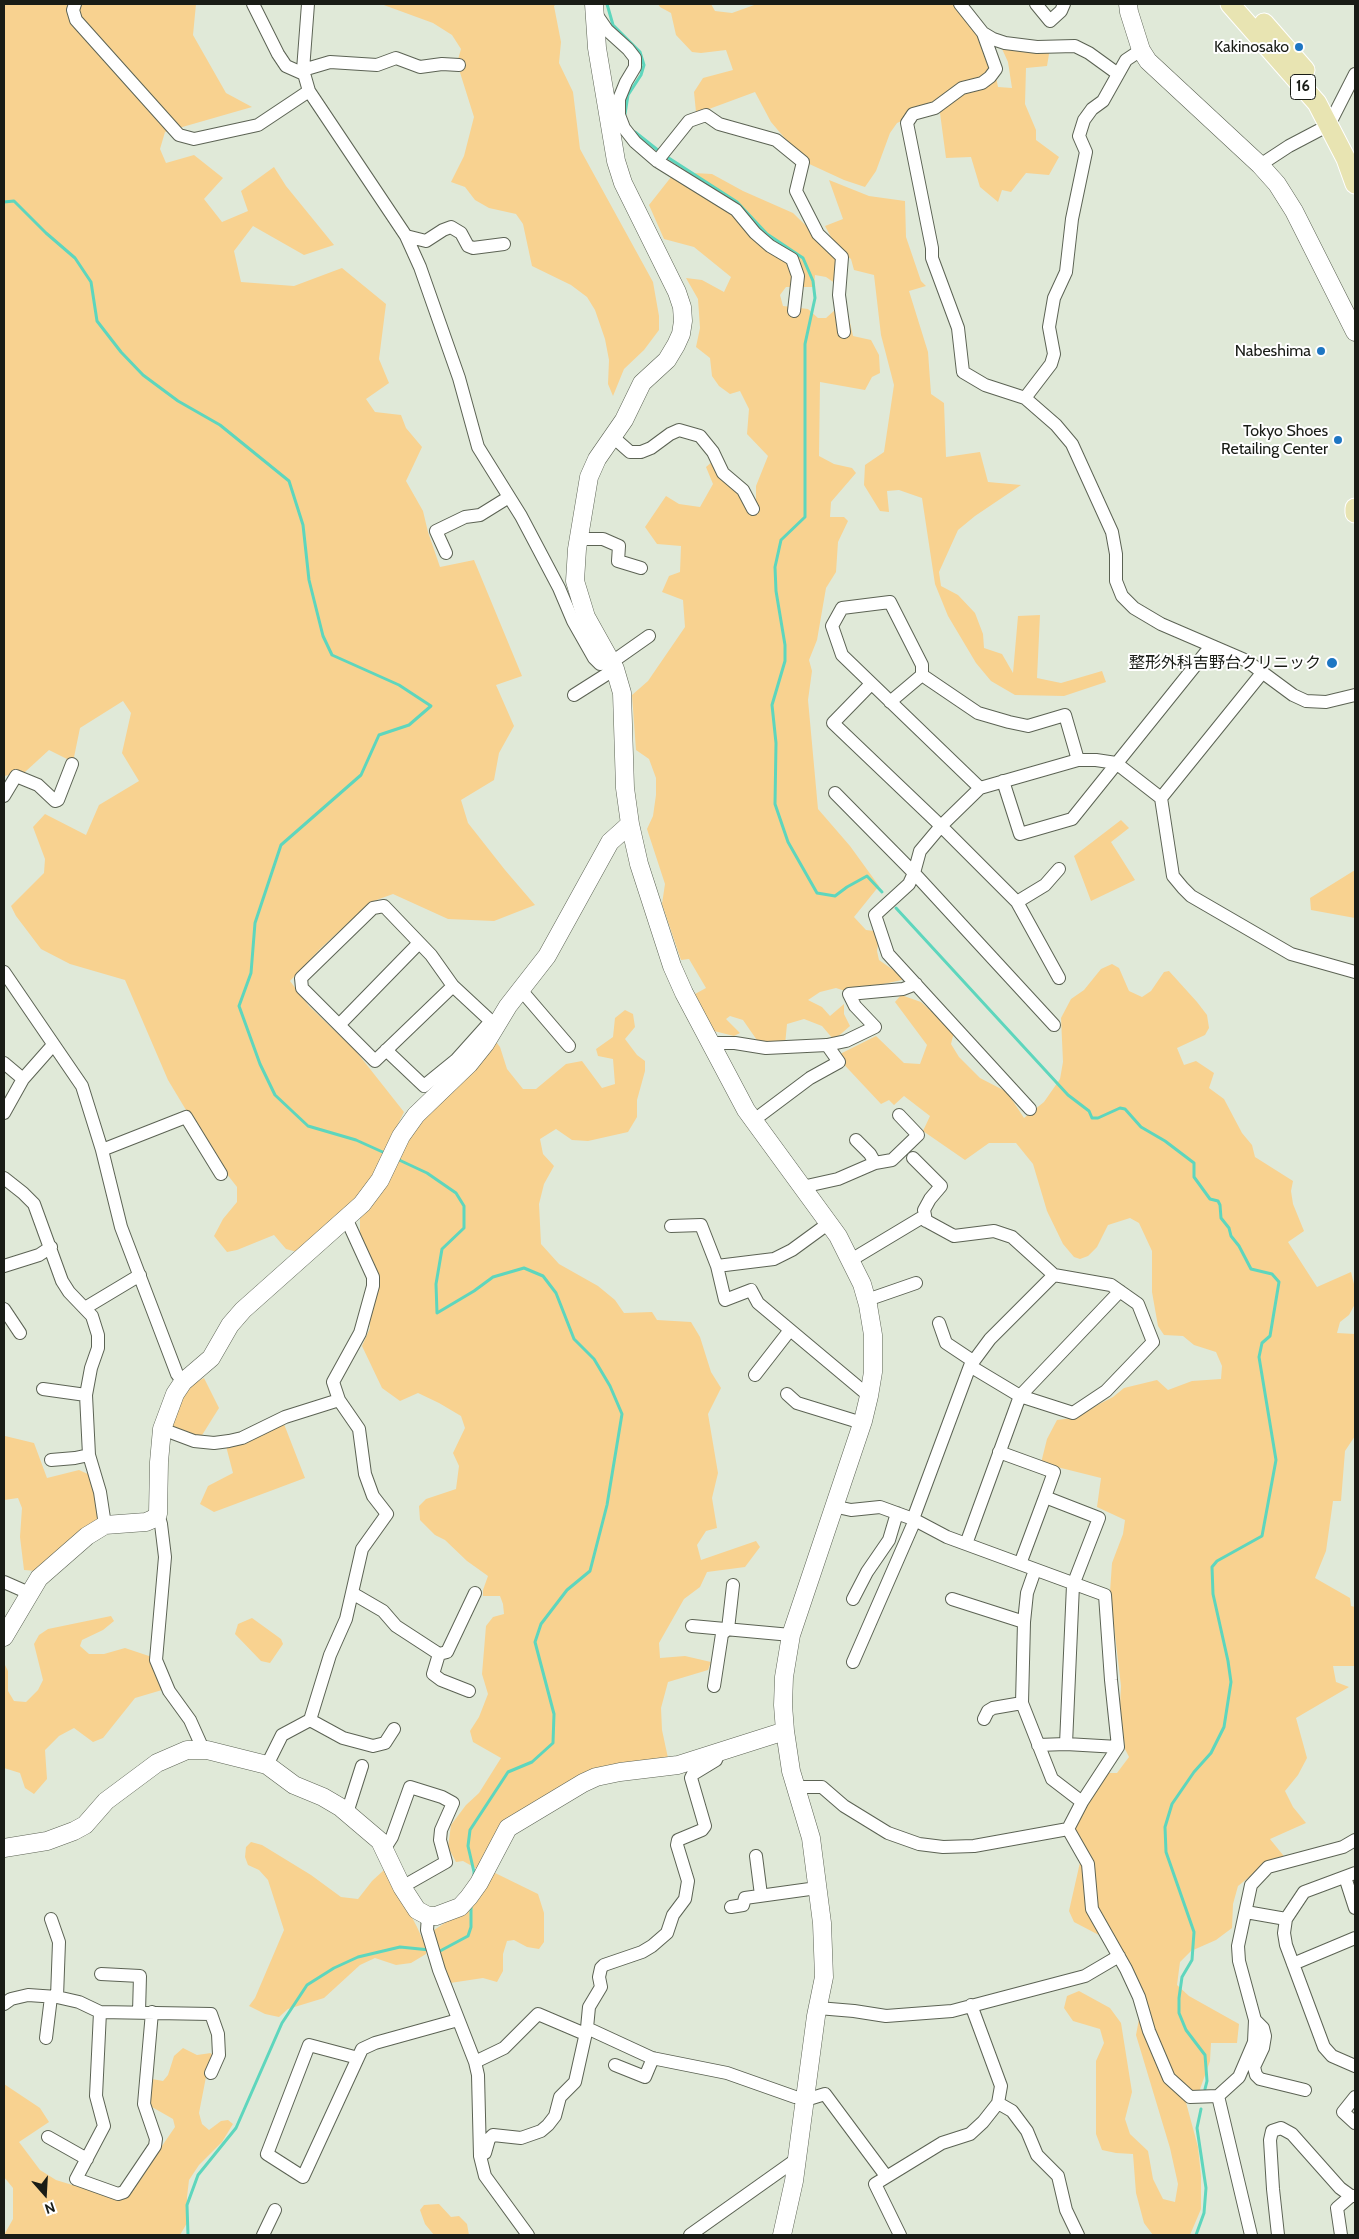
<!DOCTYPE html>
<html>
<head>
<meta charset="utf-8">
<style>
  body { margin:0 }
  #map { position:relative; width:1359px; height:2239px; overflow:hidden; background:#e0e9d8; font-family:Cabin,sans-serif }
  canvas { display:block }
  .frame { position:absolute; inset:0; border:5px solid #191c16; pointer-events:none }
  .north { position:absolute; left:20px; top:2169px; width:50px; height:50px; -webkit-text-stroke:4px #fff; paint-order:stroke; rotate:161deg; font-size:14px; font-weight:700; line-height:20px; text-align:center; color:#191c16 }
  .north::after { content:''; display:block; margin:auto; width:18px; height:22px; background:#191c16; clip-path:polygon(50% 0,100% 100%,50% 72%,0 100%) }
</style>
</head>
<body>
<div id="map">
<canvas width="1359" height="2239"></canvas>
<div class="frame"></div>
<div class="north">N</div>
</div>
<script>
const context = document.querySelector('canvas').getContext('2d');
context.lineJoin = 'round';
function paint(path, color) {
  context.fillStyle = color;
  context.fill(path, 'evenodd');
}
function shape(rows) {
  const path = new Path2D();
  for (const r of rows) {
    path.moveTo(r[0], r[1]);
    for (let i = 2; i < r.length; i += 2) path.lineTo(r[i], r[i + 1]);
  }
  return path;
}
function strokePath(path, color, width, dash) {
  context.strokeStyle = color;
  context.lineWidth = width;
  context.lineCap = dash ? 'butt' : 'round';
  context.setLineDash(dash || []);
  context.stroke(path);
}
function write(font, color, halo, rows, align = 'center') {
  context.font = font + ' Cabin,"Noto Sans JP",sans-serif';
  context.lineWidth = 4;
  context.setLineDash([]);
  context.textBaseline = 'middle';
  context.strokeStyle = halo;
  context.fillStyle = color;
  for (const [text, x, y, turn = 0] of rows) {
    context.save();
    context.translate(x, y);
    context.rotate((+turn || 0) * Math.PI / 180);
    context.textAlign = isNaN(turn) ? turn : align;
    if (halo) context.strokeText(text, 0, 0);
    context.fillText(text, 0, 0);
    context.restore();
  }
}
paint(shape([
  [4,4,196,4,193,35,226,93,252,107,165,132,160,149,166,163,194,155,223,178,204,199,222,222,248,211,241,191,274,167,286,186,334,245,304,255,253,226,234,251,241,282,294,286,342,268,386,304,379,359,389,383,366,399,375,412,401,415,406,428,422,447,406,481,423,511,428,532,440,567,474,560,522,676,496,685,514,726,499,753,494,780,461,800,468,823,505,870,535,905,494,921,448,919,393,894,371,902,321,948,290,981,309,1006,355,1050,404,1112,365,1190,297,1252,286,1249,274,1235,237,1250,227,1252,214,1236,223,1219,237,1202,237,1187,216,1160,168,1080,125,980,70,964,41,949,16,916,11,906,44,873,45,859,33,827,45,814,86,835,99,805,139,781,122,753,131,713,123,701,80,728,73,762,49,750,25,772,4,776],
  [381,4,556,4,554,6,561,42,559,63,573,92,580,149,653,282,659,316,659,330,644,350,624,369,613,396,608,384,609,360,605,339,595,310,587,297,571,285,532,266,523,224,516,214,489,208,475,200,465,187,451,182,464,156,474,117,457,63,461,49,452,35,433,23],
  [658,4,711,4,715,11,732,13,757,4,962,4,991,52,998,87,1012,88,1008,62,998,40,1050,48,1047,66,1026,68,1025,104,1036,130,1036,140,1059,157,1049,175,1026,173,1011,192,1002,190,998,202,980,187,971,157,946,158,940,113,920,113,897,123,890,133,876,171,865,187,844,180,805,162,771,122,755,92,709,109,696,112,694,92,703,78,733,70,726,50,701,53,692,52,676,35,671,13,660,7],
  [675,172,712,174,743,191,793,213,840,259,839,286,826,277,815,275,814,287,786,287,780,295,783,306,808,309,818,318,826,318,845,301,853,336,871,340,879,355,880,373,872,377,865,390,820,382,819,456,834,464,852,468,856,473,831,502,830,517,844,517,848,521,838,542,836,572,826,588,817,640,809,660,812,671,808,700,818,809,850,846,879,886,854,917,866,930,874,931,879,938,877,951,879,960,906,979,848,992,836,988,820,992,808,1000,822,1007,830,1016,844,1004,844,1014,850,1026,834,1040,822,1026,804,1019,787,1024,785,1045,761,1046,743,1020,730,1016,726,1019,740,1033,734,1036,714,1031,695,994,706,988,689,959,681,960,662,904,665,884,647,829,653,816,656,795,656,778,649,759,636,750,632,695,648,681,685,627,683,600,662,592,669,576,680,572,681,546,657,544,645,527,666,496,679,504,700,507,713,484,706,467,713,461,756,503,756,486,768,456,747,434,749,409,740,391,730,394,719,386,712,376,710,358,696,347,700,328,698,299,686,278,702,280,724,292,731,277,694,247,664,239,649,205],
  [829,180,869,196,905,201,906,237,921,281,926,286,909,291,928,352,931,394,944,403,946,457,980,452,988,482,1021,485,975,516,958,530,939,572,941,586,958,595,975,613,983,634,984,648,1002,654,1013,673,1018,616,1040,615,1037,678,1061,683,1102,671,1106,682,1064,696,1015,695,991,681,976,663,948,616,935,584,922,498,899,490,887,491,889,512,880,511,864,485,865,465,884,452,894,385,881,335,874,275,854,270,851,259,837,248,825,226,843,219],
  [1121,820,1129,828,1111,842,1135,880,1091,901,1074,856],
  [1355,870,1355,918,1311,910,1310,898],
  [1112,964,1119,968,1129,991,1142,997,1151,991,1164,972,1169,971,1197,1002,1207,1015,1209,1028,1205,1035,1177,1048,1184,1065,1196,1061,1214,1073,1209,1088,1224,1099,1242,1133,1252,1145,1255,1157,1293,1181,1291,1191,1293,1204,1304,1231,1288,1242,1317,1287,1351,1272,1355,1288,1355,1304,1349,1315,1340,1322,1337,1333,1355,1334,1355,1436,1345,1451,1341,1501,1333,1501,1326,1551,1315,1578,1350,1598,1351,1606,1355,1607,1355,1666,1333,1666,1336,1682,1349,1687,1296,1718,1307,1758,1298,1775,1285,1791,1293,1807,1306,1823,1270,1839,1287,1860,1258,1870,1238,1886,1233,1904,1232,1928,1216,1940,1191,1951,1180,1962,1177,1985,1189,1996,1239,2024,1237,2043,1211,2043,1210,2061,1199,2092,1184,2095,1198,2147,1201,2176,1201,2209,1190,2235,1153,2235,1144,2223,1136,2193,1133,2154,1116,2153,1102,2150,1096,2134,1096,2061,1104,2043,1100,2029,1073,2021,1064,2008,1067,1996,1079,1991,1110,2008,1121,2023,1132,2092,1125,2119,1130,2134,1148,2151,1153,2179,1163,2199,1175,2202,1178,2184,1170,2148,1136,2035,1144,1992,1118,1945,1074,1922,1069,1911,1081,1858,1075,1824,1108,1773,1117,1773,1129,1757,1125,1749,1120,1705,1121,1686,1110,1592,1112,1563,1123,1534,1125,1520,1097,1507,1101,1478,1041,1463,1047,1439,1057,1420,1072,1418,1113,1397,1124,1388,1157,1380,1168,1390,1192,1381,1221,1379,1222,1366,1216,1352,1194,1345,1183,1336,1164,1335,1158,1326,1152,1292,1152,1251,1139,1223,1130,1218,1108,1225,1097,1247,1088,1256,1080,1259,1074,1257,1063,1244,1047,1211,1033,1164,1016,1143,989,1143,965,1160,923,1131,930,1116,904,1096,894,1105,889,1100,881,1104,836,1056,876,1036,904,1063,920,1064,927,1045,895,1002,901,995,921,1002,954,1032,951,1044,959,1057,980,1078,1007,1092,1024,1118,1044,1102,1060,1079,1063,1062,1061,1018,1071,999,1084,990,1101,969],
  [625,1010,633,1014,635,1027,625,1039,637,1055,645,1061,645,1071,637,1100,637,1117,628,1132,588,1141,572,1140,556,1129,540,1139,543,1154,554,1166,544,1184,539,1204,541,1244,559,1264,598,1286,615,1300,624,1313,652,1312,657,1320,691,1322,700,1337,711,1372,721,1388,708,1414,718,1473,712,1498,717,1528,706,1531,697,1545,701,1560,756,1541,760,1547,745,1567,707,1572,700,1587,684,1599,659,1643,660,1658,685,1656,711,1662,708,1670,668,1682,661,1708,662,1730,668,1758,548,1796,479,1870,463,1861,456,1862,448,1847,451,1825,466,1805,479,1793,501,1758,473,1742,470,1731,479,1717,488,1694,482,1674,486,1626,493,1617,504,1614,503,1604,500,1596,483,1596,483,1590,488,1576,467,1561,445,1540,435,1535,420,1520,419,1506,426,1499,456,1489,459,1466,453,1453,465,1428,461,1416,439,1403,418,1393,400,1401,382,1388,362,1346,370,1328,369,1319,378,1279,360,1240,360,1216,379,1197,389,1180,408,1139,443,1097,496,1042,500,1047,507,1069,523,1089,536,1089,566,1064,582,1061,602,1088,615,1084,613,1059,598,1056,596,1049,613,1037,615,1018],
  [204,1378,219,1408,199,1440,169,1428,181,1398,193,1384],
  [284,1424,305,1478,214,1512,200,1504,208,1486,233,1473,226,1446],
  [5,1436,34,1443,47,1478,79,1470,90,1475,102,1522,37,1571,24,1570,20,1537,22,1508,18,1498,4,1500],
  [111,1616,114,1621,103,1630,82,1640,80,1646,89,1654,104,1654,125,1648,152,1657,162,1690,135,1698,103,1738,93,1742,74,1728,59,1736,45,1750,47,1779,34,1794,25,1788,20,1773,4,1768,4,1663,8,1671,8,1691,14,1701,26,1702,38,1690,43,1680,34,1644,39,1635,48,1629],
  [252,1618,281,1639,283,1644,270,1663,261,1661,235,1634,238,1624],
  [251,1842,262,1845,311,1875,341,1897,358,1899,372,1881,384,1870,389,1873,417,1927,426,1947,426,1954,411,1963,396,1965,375,1958,360,1965,324,1998,288,2009,279,2017,265,2014,249,2006,255,1998,284,1930,268,1880,259,1870,248,1865,245,1857,246,1847],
  [491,1871,538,1894,544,1913,544,1942,539,1949,527,1947,514,1940,507,1941,503,1954,503,1971,497,1982,483,1978,450,1983,440,1955,434,1930,477,1902],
  [183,2048,197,2055,211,2053,214,2058,206,2077,199,2113,202,2124,209,2130,221,2121,228,2120,233,2124,222,2142,199,2165,189,2180,187,2197,187,2223,180,2235,4,2235,13,2219,13,2188,4,2177,4,2084,40,2108,49,2122,19,2142,40,2170,56,2180,118,2199,127,2197,175,2127,173,2119,152,2107,149,2103,152,2079,163,2081,168,2075,174,2056],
  [439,2204,451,2217,459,2216,467,2224,469,2235,434,2235,425,2224,420,2210,424,2205]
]), '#f8d290');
strokePath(shape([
  [607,4,613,25,640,52,644,65,641,75,628,95,625,114],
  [635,132,659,151],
  [664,155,737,202,767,234,803,258,813,281,815,298,805,344,805,517,781,540,775,567,776,591,785,645,785,661,772,705,776,743,775,804,788,842,817,893,835,896,847,887,867,876,882,892],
  [4,202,14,201,46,233,75,258,91,282,97,321,121,352,143,375,178,401,220,425,289,481,303,525,309,580,323,636,332,655,399,685,431,706,409,725,379,735,361,775,281,845,255,923,251,973,239,1006,260,1064,275,1095,308,1126,356,1140,387,1154],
  [896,908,1068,1095,1089,1111,1092,1118,1098,1118,1120,1108,1125,1109,1141,1127,1165,1141,1194,1163,1194,1177,1210,1199,1218,1201,1220,1205,1221,1218,1229,1228,1231,1236,1239,1246,1251,1269,1272,1274,1279,1282,1270,1336,1262,1343,1259,1357,1276,1460,1262,1536,1217,1561,1212,1567,1213,1594,1228,1661,1231,1682,1224,1727,1211,1753,1194,1772,1172,1804,1165,1827,1166,1852,1194,1932,1192,1960,1182,1977,1179,1998,1179,2013,1186,2030,1205,2055,1207,2081,1205,2089],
  [397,1159,427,1173,456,1193,464,1206,464,1228,442,1249,436,1284,437,1313,474,1291,493,1277,524,1268,543,1276,556,1293,574,1339,594,1359,610,1386,622,1414,607,1505,590,1571,567,1590,541,1624,535,1642,554,1714,553,1743,532,1762,508,1772,470,1830,468,1846,474,1872,474,1877],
  [436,1951,440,1951,468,1936,471,1927,471,1906],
  [188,2235,187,2205,198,2175,236,2128,282,2023,307,1985,334,1968,358,1957,400,1947,430,1950],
  [1196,2235,1204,2213,1206,2188,1197,2128,1201,2109]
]), '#5ed6bd', 3);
const street = shape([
  [75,4,73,10,76,20,179,135,194,139,258,125,309,91],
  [253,4,278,54,286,66,304,74],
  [308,4,303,70,309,91,406,236,420,267,459,378,478,447,521,516,559,588,573,621,594,658,600,664,612,662,649,636],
  [960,4,983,33,993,39,1005,43,1037,47,1075,46,1089,53,1118,74],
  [1036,4,1050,21,1061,11,1064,4],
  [596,14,607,30,628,49,635,58,635,67,626,82,619,99,619,115,624,128,635,142,657,161,736,210,755,233,770,246,792,259,798,276,794,311],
  [983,33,996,69,990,77,982,83,962,88,935,108,913,114,907,123,932,248,932,258,958,328,963,372,985,385,1025,398],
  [1141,50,1126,60,1103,101,1092,109,1084,120,1079,136,1086,152,1072,219,1066,272,1054,298,1049,327,1054,354,1051,364,1025,398,1056,425,1072,444,1112,532,1116,554,1116,581,1122,596,1134,608,1161,624,1247,661,1293,695,1306,701,1326,702,1355,695],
  [303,70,330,62,377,65,396,58,420,67,442,64,459,65],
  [657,161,689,121,706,115,719,124,776,140,803,162,796,191,818,234,842,257,839,295,844,332],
  [1260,165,1289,146,1329,125,1355,74],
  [406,236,426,241,443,230,451,227,461,233,468,246,473,248,504,244],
  [613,437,630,452,641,452,651,448,670,434,679,430,700,436,713,452,723,473,743,490,753,509],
  [578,539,603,539,619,546,618,561,641,568],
  [446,553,436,531,465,517,480,515,509,497],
  [871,684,833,723,941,826,1017,902,1059,978],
  [574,695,615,669],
  [890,702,922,675],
  [1003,781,1020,834,1072,819,1211,646],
  [980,788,842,655,832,626,842,608,890,602,922,665,922,675,978,713,1009,722,1028,726,1065,715,1078,760],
  [835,793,914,873,1054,1025],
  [4,796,16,776,38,785,55,801,58,800,72,764],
  [1161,798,1262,673],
  [1017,902,1045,885,1059,869],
  [4,972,82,1086,102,1150,121,1227,177,1374,183,1382],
  [453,986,375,1061,302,988,301,978,373,908,384,906,431,955,453,986,495,1025],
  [521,990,569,1046],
  [339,1025,419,943],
  [710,1043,735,1043,766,1048,827,1045,846,1041,875,1027,855,1006,849,994,903,989,916,984],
  [386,1050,424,1086,456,1060,491,1021],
  [4,1063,23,1079],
  [1030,1109,888,954,875,915,909,884,914,873,920,851,941,826,980,788,1078,760,1096,760,1116,763,1161,798,1173,876,1183,888,1191,896,1291,954,1355,972],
  [4,1113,23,1079,53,1045],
  [754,1120,810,1078,839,1062,827,1045],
  [856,1140,870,1154,875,1163],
  [102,1150,186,1117,221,1174],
  [913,1158,941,1186,930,1199,924,1210,926,1221],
  [4,1178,23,1193,34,1204,62,1281,69,1292,92,1316,98,1335,98,1348,91,1368,86,1395,43,1389],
  [802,1187,838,1179,875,1163,892,1160,918,1135,899,1115],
  [671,1226,701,1225,717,1266,725,1300,751,1290,758,1303,869,1396],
  [851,1260,921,1218,954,1236,994,1231,1012,1237,1054,1275,1111,1285,1138,1304,1153,1342,1106,1391,1073,1413,1020,1396,970,1366],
  [4,1266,39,1255,51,1247],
  [717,1266,774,1259,792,1250,829,1223],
  [867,1300,916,1283],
  [85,1308,140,1275],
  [4,1309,20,1333],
  [939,1323,946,1343,973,1361],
  [755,1375,790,1330],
  [787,1394,797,1403,862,1423],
  [86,1395,89,1455,100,1492,105,1525],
  [339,1400,333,1382,360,1333,373,1286,373,1277,346,1218],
  [162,1429,194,1441,214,1443,229,1441,242,1438,285,1417,339,1400,359,1429,365,1474,373,1496,387,1514,362,1549,346,1619,330,1655,310,1720,282,1735,267,1765],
  [999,1452,1054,1472,1045,1497,1099,1518,1073,1585,1066,1744],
  [51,1460,75,1458,89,1455],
  [833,1506,851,1510,880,1507,913,1519,947,1537,1105,1595,1111,1680,1118,1747,1082,1802,1068,1829],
  [158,1514,161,1524,165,1557,156,1660,169,1691,190,1720,203,1749],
  [913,1519,970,1366,990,1339,1054,1275],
  [966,1544,1020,1396,1120,1291],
  [1020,1564,1045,1497],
  [1035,1570,1027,1593,1024,1622,1022,1703,1052,1779,1082,1802],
  [4,1582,29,1593],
  [352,1593,383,1611,396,1626,439,1654,433,1674,441,1680,469,1691],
  [853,1599,867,1572,889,1540,897,1513],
  [952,1599,1024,1622],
  [692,1626,791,1635],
  [439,1654,447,1652,475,1593],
  [853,1662,915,1520],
  [714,1686,722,1634,728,1629,733,1585],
  [984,1719,988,1711,993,1708,1022,1703],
  [310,1720,343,1738,373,1746,385,1743,394,1729],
  [1038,1745,1066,1744,1118,1747],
  [719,1752,716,1760,693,1774,691,1778,705,1826,702,1830,678,1840,677,1845,688,1881,685,1899,673,1915,667,1933,652,1946,642,1952,604,1965,601,1968,599,1977,601,1987,589,2007,587,2028,652,2058,727,2073,795,2097,812,2098,825,2094,886,2176],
  [796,1787,822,1787,844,1806,888,1833,919,1844,943,1847,974,1846,1068,1829],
  [347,1813,362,1766],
  [1068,1829,1088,1864,1092,1909,1126,1969,1139,1997,1149,2031,1169,2078,1190,2097,1218,2096],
  [385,1848,392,1837,410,1787,442,1797,453,1803,441,1830,440,1840,446,1862,402,1887],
  [756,1856,761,1895],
  [1355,1873,1304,1892,1286,1919,1284,1933,1286,1945,1324,2047,1332,2056,1355,2066],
  [1345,1877,1355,1908],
  [731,1907,743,1905,745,1898,817,1888],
  [1246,1912,1286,1919],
  [428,1916,427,1930,439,1970,475,2062,478,2075,480,2156,485,2176,528,2235],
  [51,1919,59,1942,57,1997],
  [1293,1964,1355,1938],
  [101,1974,140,1976,139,2012],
  [4,2004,11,1999,28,1995,57,1997,79,2002,100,2012,211,2014,218,2034,219,2055,211,2073],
  [971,2005,1001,2086,998,2103,1012,2111,1027,2131,1037,2155,1058,2176,1066,2210,1078,2235],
  [818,2008,854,2011,886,2016,952,2011,1085,1976,1119,1956],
  [100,2012,96,2096,104,2126,76,2179,118,2194,124,2192,155,2146,156,2139,144,2104,152,2012],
  [1255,2020,1263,2028,1265,2036,1263,2048,1254,2067,1256,2075,1260,2079,1305,2090],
  [46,2038,51,1997],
  [358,2058,309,2045,267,2154,303,2177,362,2049,375,2043,458,2020],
  [475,2062,504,2048,538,2014,585,2034],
  [615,2065,645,2077,653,2058],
  [1355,2097,1343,2112,1355,2123],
  [48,2137,87,2159],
  [481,2155,485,2153,489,2139,493,2135,521,2138,541,2131,548,2125,555,2116,560,2097,575,2082,587,2028],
  [263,2235,275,2210],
  [690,2235,797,2159],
  [900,2235,875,2184,942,2143,970,2134,983,2122,998,2103],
  [1251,2235,1218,2096,1239,2077,1254,2042,1255,2020,1239,1961,1238,1946,1251,1885,1268,1867,1343,1847,1355,1840],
  [1278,2235,1273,2189,1270,2140,1272,2131,1281,2128,1292,2134,1340,2188,1351,2196,1355,2196],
  [1341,2235,1337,2208,1351,2196]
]);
const secondary = shape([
  [594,4,597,48,616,161,623,183,677,292,682,307,683,321,681,334,676,345,667,360,642,383,624,420,597,459,589,477,577,549,575,581,586,617,615,669,622,693,625,788,630,824,639,864,672,966,684,993,746,1110,838,1236,862,1284,868,1305,873,1335,873,1372,869,1396,863,1421,791,1635,784,1677,783,1705,785,1731,791,1771,811,1838,822,1923,824,1977,816,2016,794,2181,782,2235],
  [1128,4,1129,12,1141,50,1148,61,1260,165,1277,184,1294,211,1355,332],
  [4,1637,39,1578,87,1536,105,1525,146,1522,153,1519,158,1514,159,1462,162,1429,175,1394,183,1382,211,1358,230,1325,243,1310,362,1204,380,1180,401,1136,416,1115,469,1064,485,1044,508,1006,547,956,610,842,630,824],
  [4,1848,47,1841,74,1831,85,1825,106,1801,157,1763,187,1750,207,1750,267,1765,294,1785,323,1797,340,1807,380,1841,402,1887,417,1910,428,1916,436,1916,460,1907,469,1897,479,1883,508,1828,583,1783,596,1777,620,1772,678,1765,785,1731]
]);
const primary = shape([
  [1230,4,1317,103,1346,159,1355,184],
  [1264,23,1305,70],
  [1355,508,1355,513]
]);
strokePath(street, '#5c6354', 14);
strokePath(secondary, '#5c6354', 19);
strokePath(primary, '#fff', 21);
strokePath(street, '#fff', 12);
strokePath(secondary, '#fff', 18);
strokePath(primary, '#e8e4b2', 19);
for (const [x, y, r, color] of [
  [1299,47,5,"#1d76c3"],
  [1321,351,5,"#1d76c3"],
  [1338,440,5,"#1d76c3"],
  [1332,663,6,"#1d76c3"]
]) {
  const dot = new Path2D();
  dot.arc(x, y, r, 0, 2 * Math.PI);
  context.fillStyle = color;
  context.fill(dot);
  strokePath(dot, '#fff', 2);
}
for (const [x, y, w] of [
  [1303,87,25]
]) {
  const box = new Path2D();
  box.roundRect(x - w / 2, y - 12.5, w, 25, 4);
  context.fillStyle = '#fff';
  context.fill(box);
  strokePath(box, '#191c16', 1);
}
write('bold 15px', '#191c16', null, [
  ["16",1303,87]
]);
write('16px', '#191c16', '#fff', [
  ["Kakinosako",1289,47],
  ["Nabeshima",1311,351],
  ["Tokyo Shoes",1328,431],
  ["Retailing Center",1328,449],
  ["整形外科吉野台クリニック",1321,663]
], 'right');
</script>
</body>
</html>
